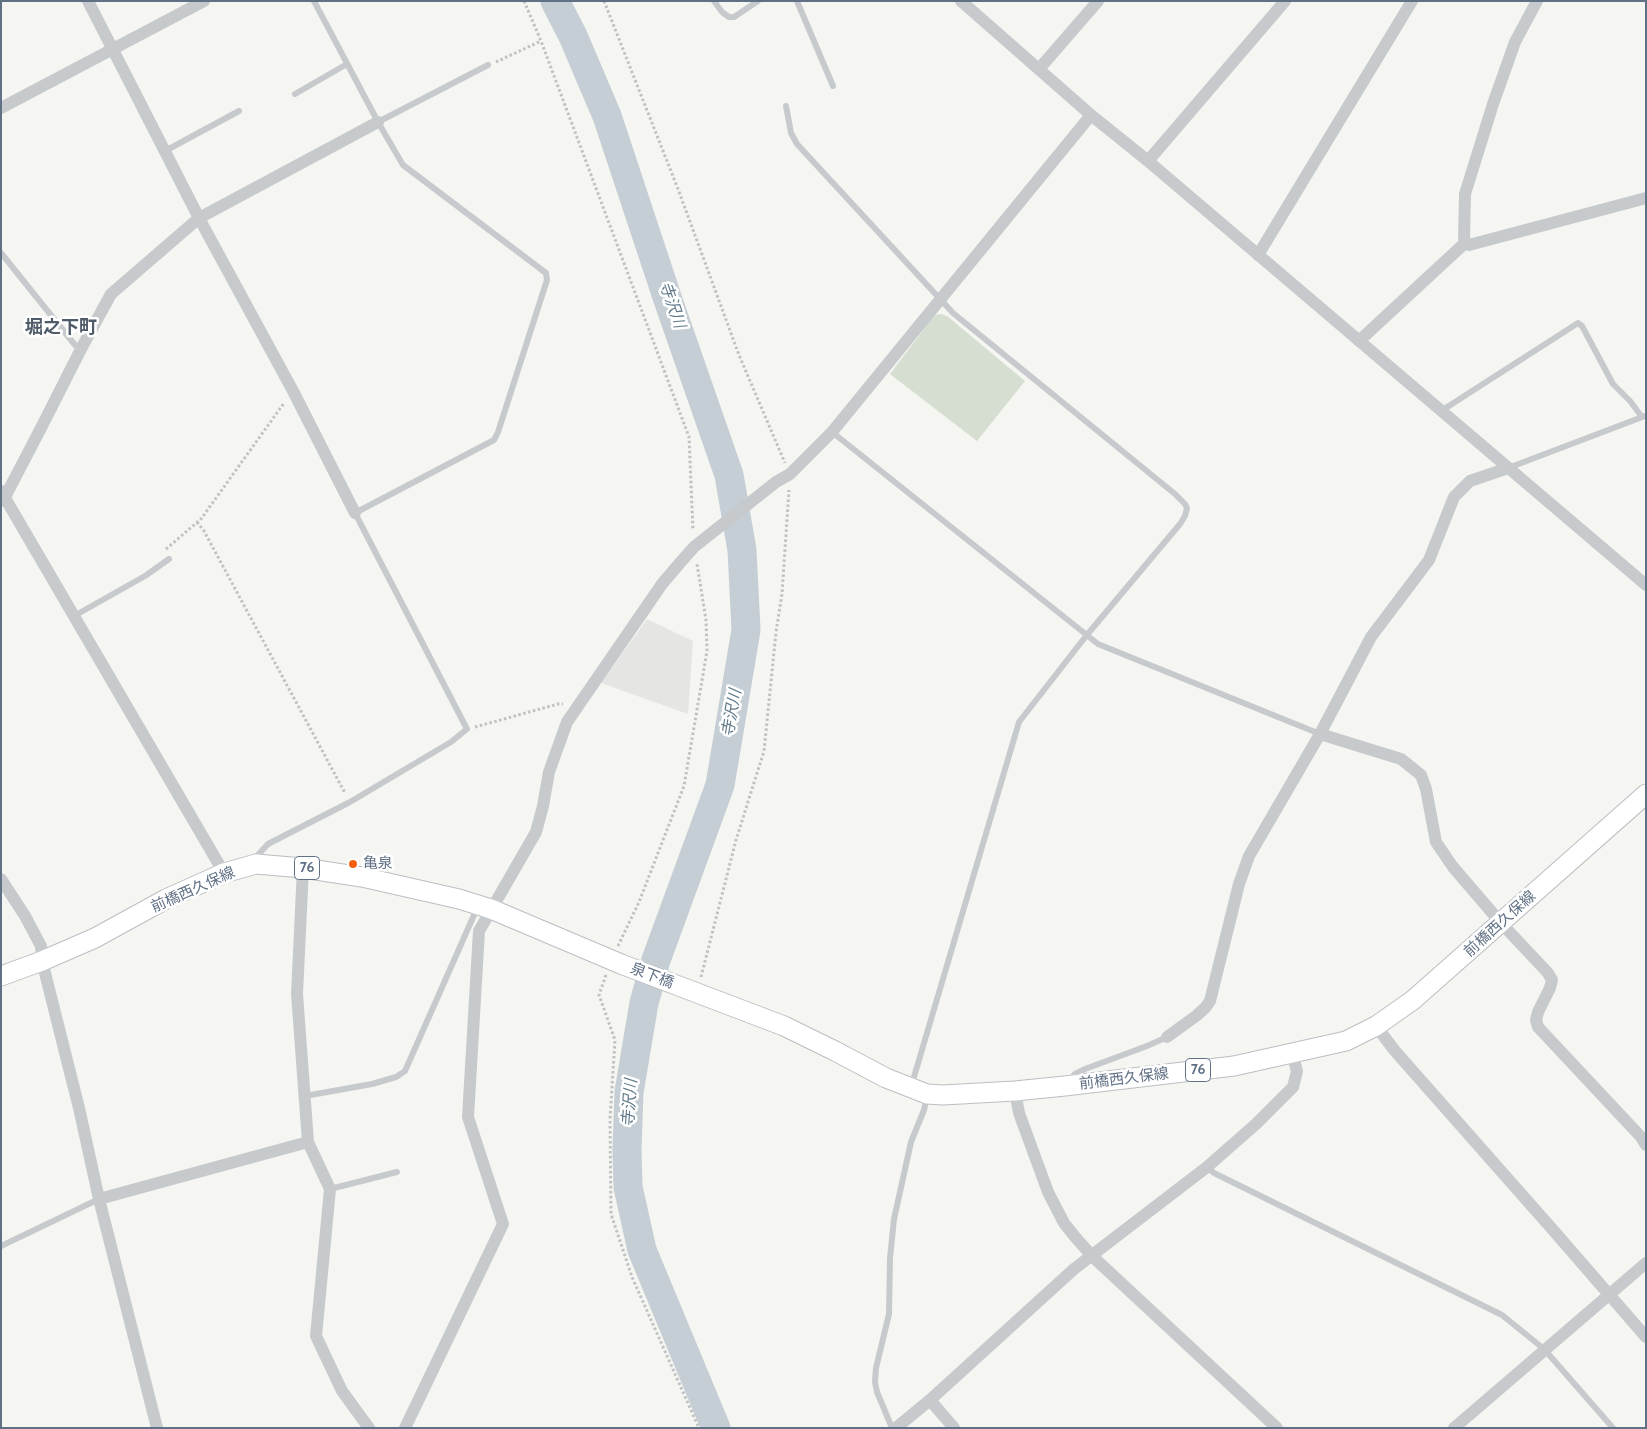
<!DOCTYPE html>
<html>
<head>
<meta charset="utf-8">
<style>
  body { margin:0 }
  #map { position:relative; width:1647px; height:1429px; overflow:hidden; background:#f5f5f1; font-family:Cabin,sans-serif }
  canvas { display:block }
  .frame { position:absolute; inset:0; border:2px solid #617185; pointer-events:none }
</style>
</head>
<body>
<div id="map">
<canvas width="1647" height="1429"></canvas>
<div class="frame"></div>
</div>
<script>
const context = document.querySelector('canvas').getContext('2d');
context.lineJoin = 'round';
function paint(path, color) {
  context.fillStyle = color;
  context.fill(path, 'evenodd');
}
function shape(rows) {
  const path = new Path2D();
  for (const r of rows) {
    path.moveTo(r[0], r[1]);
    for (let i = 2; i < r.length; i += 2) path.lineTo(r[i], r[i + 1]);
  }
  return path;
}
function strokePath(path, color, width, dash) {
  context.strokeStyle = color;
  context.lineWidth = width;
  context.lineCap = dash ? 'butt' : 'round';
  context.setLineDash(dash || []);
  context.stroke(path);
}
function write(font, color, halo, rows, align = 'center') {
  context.font = font + ' Cabin,"Noto Sans JP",sans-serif';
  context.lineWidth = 5;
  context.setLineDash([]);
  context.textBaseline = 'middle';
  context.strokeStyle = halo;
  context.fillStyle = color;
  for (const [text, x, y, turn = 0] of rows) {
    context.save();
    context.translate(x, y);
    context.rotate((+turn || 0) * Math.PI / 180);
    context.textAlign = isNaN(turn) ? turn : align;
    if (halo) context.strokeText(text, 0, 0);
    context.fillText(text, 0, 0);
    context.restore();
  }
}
paint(shape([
  [647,619,693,641,688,714,601,683]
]), '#e5e6e4');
paint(shape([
  [941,314,947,316,1025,381,977,441,890,374,931,320,936,315]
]), '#d5ded1');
strokePath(shape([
  [555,1,573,36,607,116,668,300,729,475,742,550,746,630,720,785,656,960,644,1003,629,1092,627,1149,628,1187,642,1250,716,1428]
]), '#c5ced4', 29);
const primary = shape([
  [1,976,42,961,95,938,166,899,224,873,256,864,303,868,362,877,459,899,491,909,621,964,784,1026,835,1051,886,1078,927,1094,943,1095,1015,1091,1065,1086,1234,1066,1346,1041,1376,1026,1413,1000,1646,794]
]);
strokePath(primary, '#bbbec2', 21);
strokePath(shape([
  [524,1,541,41,689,437,693,530],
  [604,1,678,189,739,355,785,463],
  [496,62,541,41],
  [197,522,204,531,345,793],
  [166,549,201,519,284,403],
  [475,727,558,704,563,704],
  [618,946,639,902,684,786,707,651,706,620,697,564],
  [606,975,599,995,615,1040,610,1119,611,1214,632,1277,699,1428],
  [701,977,736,840,764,751,776,632,782,594,789,490]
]), '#c0c1c3', 3, [2.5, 2.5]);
strokePath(shape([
  [714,1,722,12,729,17,734,17,758,1],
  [797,1,833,86],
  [295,94,347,64],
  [786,106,791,133,797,144,953,313,1175,494,1185,504,1187,508,1185,516,1180,524,1086,636,1019,722,911,1087],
  [378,122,488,65],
  [165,151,239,111],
  [1,253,75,345,82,347],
  [1441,411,1578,323,1582,326,1613,384,1630,401,1642,417],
  [832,432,1098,644,1320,734],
  [1508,468,1645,416],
  [74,616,145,576,169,559],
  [256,863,257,856,268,844,350,802,451,742,467,729,355,513,494,440,498,432,547,280,546,273,403,165,378,122,314,1],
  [1069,1081,1075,1074,1085,1069,1147,1046,1167,1037],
  [305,1096,372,1084,396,1077,405,1071,478,906],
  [1207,1167,1214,1173,1502,1315,1544,1349,1613,1428],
  [330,1189,397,1172],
  [1,1246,99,1199],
  [892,1428,877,1392,875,1382,876,1368,889,1314,890,1258,894,1219,911,1142,924,1110,927,1096]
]), '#c7cacd', 6);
strokePath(shape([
  [88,1,199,218,293,391,355,513],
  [961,1,1091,115,1148,161,1646,585],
  [1537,1,1515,42,1493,104,1465,194,1464,239,1469,245,1646,198],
  [1039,69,1098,1],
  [1,108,204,1],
  [1148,161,1285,1],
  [1258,255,1412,1],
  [1359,341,1466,242],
  [1,491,224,873],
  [1,501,5,497,41,428,82,347,111,294,199,218,378,122],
  [1320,734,1401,759,1421,775,1426,789,1436,842,1453,867,1501,923,1548,973,1552,980,1550,988,1538,1012,1536,1020,1538,1027,1641,1137,1646,1145],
  [303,868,297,994,308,1142,330,1189,316,1336,342,1391,369,1428],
  [1,879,25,916,41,946,42,961,79,1108,99,1199,157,1428],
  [1376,1026,1395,1051,1553,1230,1646,1337],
  [1167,1037,1196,1016,1205,1008,1210,1001,1239,884,1249,856,1320,734,1371,637,1429,560,1454,497,1470,481,1508,468],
  [1015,1091,1019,1113,1048,1192,1064,1223,1076,1238,1092,1256,1277,1428],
  [99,1199,308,1142],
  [930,1400,954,1428],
  [405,1428,503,1224,468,1117,479,931,536,832,543,806,549,772,567,722,662,584,679,564,694,547,776,482,790,474,832,432,1091,115],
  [896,1428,930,1400,1074,1269,1207,1167,1256,1124,1293,1087,1297,1071,1292,1054],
  [1454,1428,1646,1263]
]), '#c7cacd', 12);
strokePath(primary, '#fff', 19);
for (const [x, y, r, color] of [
  [353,864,5,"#f45f12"]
]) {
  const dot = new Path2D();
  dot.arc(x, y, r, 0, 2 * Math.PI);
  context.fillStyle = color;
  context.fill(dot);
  strokePath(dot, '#fff', 2);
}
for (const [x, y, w] of [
  [307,868,25],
  [1198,1070,25]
]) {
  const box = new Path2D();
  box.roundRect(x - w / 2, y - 11.5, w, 23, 4);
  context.fillStyle = '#fff';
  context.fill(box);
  strokePath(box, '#617185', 1);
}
write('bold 14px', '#617185', null, [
  ["76",307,868],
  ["76",1198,1070]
]);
write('15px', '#617185', '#fff', [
  ["亀泉",363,864]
], 'left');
write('15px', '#617185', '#fff', [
  ["前橋西久保線",193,890,-24],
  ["前橋西久保線",1500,924,-42],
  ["泉下橋",652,976,21],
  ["前橋西久保線",1124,1079,-7]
]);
write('italic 16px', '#617a8a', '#fff', [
  ["寺沢川",672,305,71],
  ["寺沢川",732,713,-80],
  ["寺沢川",630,1103,-86]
]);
write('bold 18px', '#505b69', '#fff', [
  ["堀之下町",61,328]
]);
</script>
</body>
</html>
